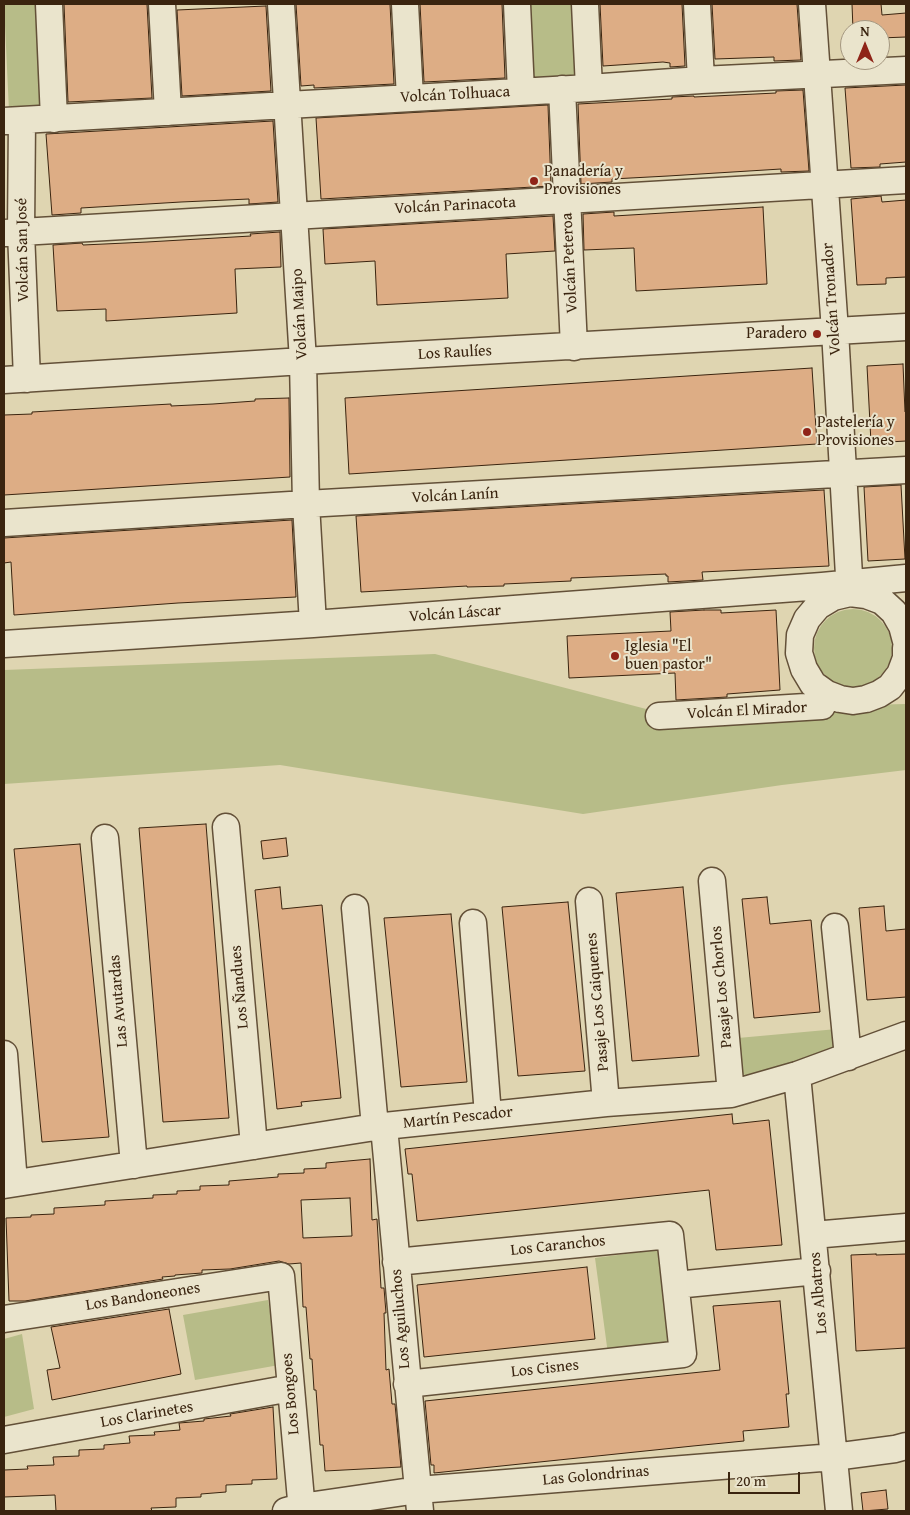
<!DOCTYPE html>
<html>
<head>
<meta charset="utf-8">
<style>
  body { margin:0 }
  #map { position:relative; width:910px; height:1515px; overflow:hidden; background:#dfd5b1; font-family:"Gentium Book Plus",serif }
  canvas { display:block }
  .frame { position:absolute; inset:0; border:5px solid #3a240f; pointer-events:none }
  .north { position:absolute; left:840px; top:20px; width:50px; height:50px; box-sizing:border-box; background:#eae4cc; border:1px solid #a49780; border-radius:50%; rotate:0deg; font-size:14px; font-weight:700; line-height:20px; text-align:center; color:#3a240f }
  .north::after { content:''; display:block; margin:auto; width:18px; height:22px; background:#8f2418; clip-path:polygon(50% 0,100% 100%,50% 72%,0 100%) }
  .scale { position:absolute; left:728px; top:1472px; width:72px; height:22px; box-sizing:border-box; border:2px solid #3a240f; border-top:0; padding-left:6px; font-size:15px; line-height:18px; white-space:nowrap; color:#3a240f; -webkit-text-stroke:4px #eae4cc; paint-order:stroke }
</style>
</head>
<body>
<div id="map">
<canvas width="910" height="1515"></canvas>
<div class="frame"></div>
<div class="north">N</div>
<div class="scale">20 m</div>
</div>
<script>
const context = document.querySelector('canvas').getContext('2d');
context.lineJoin = 'round';
function paint(path, color) {
  context.fillStyle = color;
  context.fill(path, 'evenodd');
}
function shape(rows) {
  const path = new Path2D();
  for (const r of rows) {
    if (r.length === 3) {
      path.moveTo(r[0] + r[2], r[1]);
      path.arc(r[0], r[1], r[2], 0, 2 * Math.PI);
      continue;
    }
    path.moveTo(r[0], r[1]);
    for (let i = 2; i < r.length; i += 2) path.lineTo(r[i], r[i + 1]);
  }
  return path;
}
function strokePath(path, color, width, dash) {
  context.strokeStyle = color;
  context.lineWidth = width;
  context.lineCap = dash ? 'butt' : 'round';
  context.setLineDash(dash || []);
  context.stroke(path);
}
function write(font, color, halo, rows, align = 'center') {
  context.font = font + ' "Gentium Book Plus",serif';
  context.lineWidth = 4;
  context.setLineDash([]);
  context.textBaseline = 'middle';
  context.strokeStyle = halo;
  context.fillStyle = color;
  for (const [text, x, y, turn = 0] of rows) {
    context.save();
    context.translate(x, y);
    context.rotate((+turn || 0) * Math.PI / 180);
    context.textAlign = isNaN(turn) ? turn : align;
    if (halo) context.strokeText(text, 0, 0);
    context.fillText(text, 0, 0);
    context.restore();
  }
}
paint(shape([
  [4,4,39,4,46,109,9,111],
  [521,4,571,4,576,78,526,81],
  [853,648,39],
  [435,654,650,710,906,704,906,770,782,785,583,814,280,765,4,784,4,670],
  [837,1029,840,1050,748,1077,740,1072,738,1038],
  [664,1249,676,1346,608,1354,595,1258],
  [268,1300,279,1365,195,1380,183,1315],
  [22,1334,34,1409,4,1417,4,1339]
]), '#b7bc88');
const building = shape([
  [64,4,147,4,152,98,68,102,64,4],
  [296,4,390,4,394,84,314,88,314,85,301,86,296,4],
  [420,4,502,4,505,78,424,82,420,4],
  [600,4,682,4,685,66,670,67,670,63,663,62,603,66,600,4],
  [712,4,797,4,801,60,774,61,774,57,715,59,712,4],
  [852,4,881,4,882,15,906,13,906,37,880,38,880,30,853,30,852,4],
  [266,6,271,91,182,96,177,10,266,6],
  [906,85,906,162,880,164,880,167,851,168,845,88,906,85],
  [803,90,809,171,781,172,781,169,668,176,612,179,612,182,581,184,578,104,672,99,672,97,694,96,694,97,776,93,776,91,803,90],
  [548,105,551,186,321,199,316,118,548,105],
  [273,121,278,202,249,204,249,199,181,202,81,208,81,213,52,215,46,134,273,121],
  [881,196,882,202,906,200,906,277,886,278,886,284,857,285,851,199,881,196],
  [763,207,767,284,636,291,634,248,584,250,583,214,614,212,614,216,763,207],
  [553,216,555,251,506,254,508,298,377,305,375,261,325,264,323,229,553,216],
  [280,232,281,267,235,269,237,313,106,321,106,309,57,311,53,245,82,243,83,245,147,242,251,236,250,234,280,232],
  [903,364,905,412,906,412,906,441,871,443,867,366,903,364],
  [812,368,817,444,349,474,345,398,812,368],
  [289,398,290,477,4,495,4,415,32,414,32,412,153,405,171,404,171,406,213,404,255,401,255,399,289,398],
  [901,485,905,559,868,561,864,487,901,485],
  [824,490,829,566,702,572,703,580,668,582,668,576,666,576,666,574,571,578,571,581,504,584,504,586,467,587,467,586,361,592,356,516,824,490],
  [292,520,296,597,178,603,14,615,11,562,4,563,4,538,292,520],
  [704,610,721,610,721,613,776,610,780,690,727,694,727,697,676,700,675,673,569,678,567,636,671,631,670,612,704,610],
  [206,824,229,1118,163,1122,139,828,206,824],
  [286,838,288,856,263,859,261,841,286,838],
  [80,844,109,1137,42,1142,14,849,80,844],
  [280,887,282,909,322,905,341,1098,301,1102,302,1106,277,1109,255,890,280,887],
  [683,887,699,1056,632,1061,616,893,683,887],
  [767,897,770,924,811,920,820,1012,754,1018,742,899,767,897],
  [568,902,585,1071,518,1076,502,907,568,902],
  [884,906,886,931,906,929,906,997,867,1000,859,908,884,906],
  [451,914,467,1082,401,1087,384,918,451,914],
  [732,1114,733,1124,769,1120,782,1245,716,1250,709,1190,417,1221,412,1174,408,1174,405,1149,732,1114],
  [370,1159,372,1220,377,1219,381,1288,384,1288,386,1313,384,1313,386,1370,389,1369,392,1404,395,1404,401,1467,325,1471,323,1445,320,1445,316,1390,314,1390,312,1359,310,1359,306,1307,303,1307,301,1263,289,1264,279,1261,230,1269,202,1270,202,1273,175,1275,175,1276,162,1277,163,1279,25,1301,9,1301,6,1218,31,1217,31,1215,54,1214,54,1208,105,1205,105,1201,153,1198,153,1195,177,1194,177,1191,200,1190,200,1186,229,1185,229,1181,278,1177,278,1174,304,1173,304,1169,326,1168,326,1163,370,1159],
  [350,1198,352,1236,303,1238,301,1200,350,1198],
  [876,1254,876,1255,906,1254,906,1348,856,1351,851,1255,876,1254],
  [587,1267,595,1339,424,1357,417,1285,587,1267],
  [780,1301,789,1394,786,1394,789,1427,743,1431,744,1441,693,1446,434,1473,434,1465,431,1465,425,1401,720,1370,713,1306,780,1301],
  [169,1309,181,1374,52,1400,47,1370,60,1368,51,1327,169,1309],
  [273,1407,277,1479,252,1480,252,1484,226,1485,226,1492,201,1494,201,1497,176,1498,176,1507,151,1508,152,1511,56,1511,55,1495,4,1497,4,1470,28,1469,27,1466,54,1465,53,1457,79,1456,79,1450,104,1449,104,1445,130,1443,129,1436,155,1435,154,1432,180,1430,179,1423,204,1421,204,1419,231,1416,230,1414,273,1407],
  [886,1490,888,1509,863,1511,861,1493,886,1490]
]);
paint(building, '#ddad85');
strokePath(building, '#3a240f', 1);
const minor = shape([
  [49,4,54,119],
  [162,4,168,112],
  [281,4,303,361,306,504,313,624],
  [405,4,410,98],
  [517,4,521,92],
  [585,4,589,88],
  [697,4,701,80],
  [812,4,835,331,850,593],
  [562,89,574,347],
  [22,120,21,232,27,379],
  [4,121,589,88,701,80,906,70],
  [4,233,906,180],
  [4,380,303,361,906,327],
  [4,523,306,504,906,470],
  [906,641,902,626,894,612,882,601,866,595,850,593,833,597,818,606,807,619,800,635,799,653,804,669,813,684,827,694,840,699,853,701,866,699,879,694,890,687,900,674,906,658,906,648],
  [4,644,313,624,822,586,906,578],
  [659,716,822,706,827,694],
  [226,827,254,1146],
  [105,838,134,1165],
  [712,881,731,1094],
  [589,901,606,1103],
  [355,908,375,1127],
  [473,923,488,1115],
  [835,927,848,1057],
  [4,1054,14,1183],
  [797,1075,839,1511],
  [384,1127,420,1511],
  [4,1185,375,1127,606,1103,731,1094,797,1075,906,1035],
  [813,1235,906,1227],
  [396,1262,670,1235,683,1354,407,1384],
  [676,1285,817,1271],
  [4,1319,281,1276,302,1511],
  [4,1440,291,1388],
  [286,1511,301,1507,418,1490,834,1457,895,1449,906,1446]
]);
strokePath(minor, '#635038', 29);
strokePath(minor, '#eae4cc', 26);
for (const [x, y, r, color] of [
  [534,181,5,"#8f2418"],
  [817,334,5,"#8f2418"],
  [807,432,5,"#8f2418"],
  [615,656,5,"#8f2418"]
]) {
  const dot = new Path2D();
  dot.arc(x, y, r, 0, 2 * Math.PI);
  context.fillStyle = color;
  context.fill(dot);
  strokePath(dot, '#eae4cc', 2);
}
write('16px', '#3a240f', '#eae4cc', [
  ["Volcán Tolhuaca",455,95,-3],
  ["Volcán Parinacota",455,206,-3],
  ["Volcán San José",23,250,-91],
  ["Volcán Peteroa",570,263,-93],
  ["Volcán Tronador",832,299,-94],
  ["Volcán Maipo",300,314,-93],
  ["Los Raulíes",455,353,-3],
  ["Volcán Lanín",455,496,-3],
  ["Volcán Láscar",455,614,-4],
  ["Volcán El Mirador",747,711,-3],
  ["Los Ñandues",240,987,-95],
  ["Pasaje Los Chorlos",722,987,-95],
  ["Las Avutardas",119,1001,-95],
  ["Pasaje Los Caiquenes",598,1002,-95],
  ["Martín Pescador",458,1118,-6],
  ["Los Caranchos",558,1246,-6],
  ["Los Albatros",819,1293,-95],
  ["Los Bandoneones",143,1297,-9],
  ["Los Aguiluchos",401,1319,-95],
  ["Los Cisnes",545,1369,-6],
  ["Los Bongoes",291,1394,-95],
  ["Los Clarinetes",147,1415,-10],
  ["Las Golondrinas",596,1476,-5]
]);
write('16px', '#3a240f', '#eae4cc', [
  ["Panadería y",544,172],
  ["Provisiones",544,190],
  ["Paradero",807,334,"right"],
  ["Pastelería y",817,423],
  ["Provisiones",817,441],
  ["Iglesia \"El",625,647],
  ["buen pastor\"",625,665]
], 'left');
</script>
</body>
</html>
